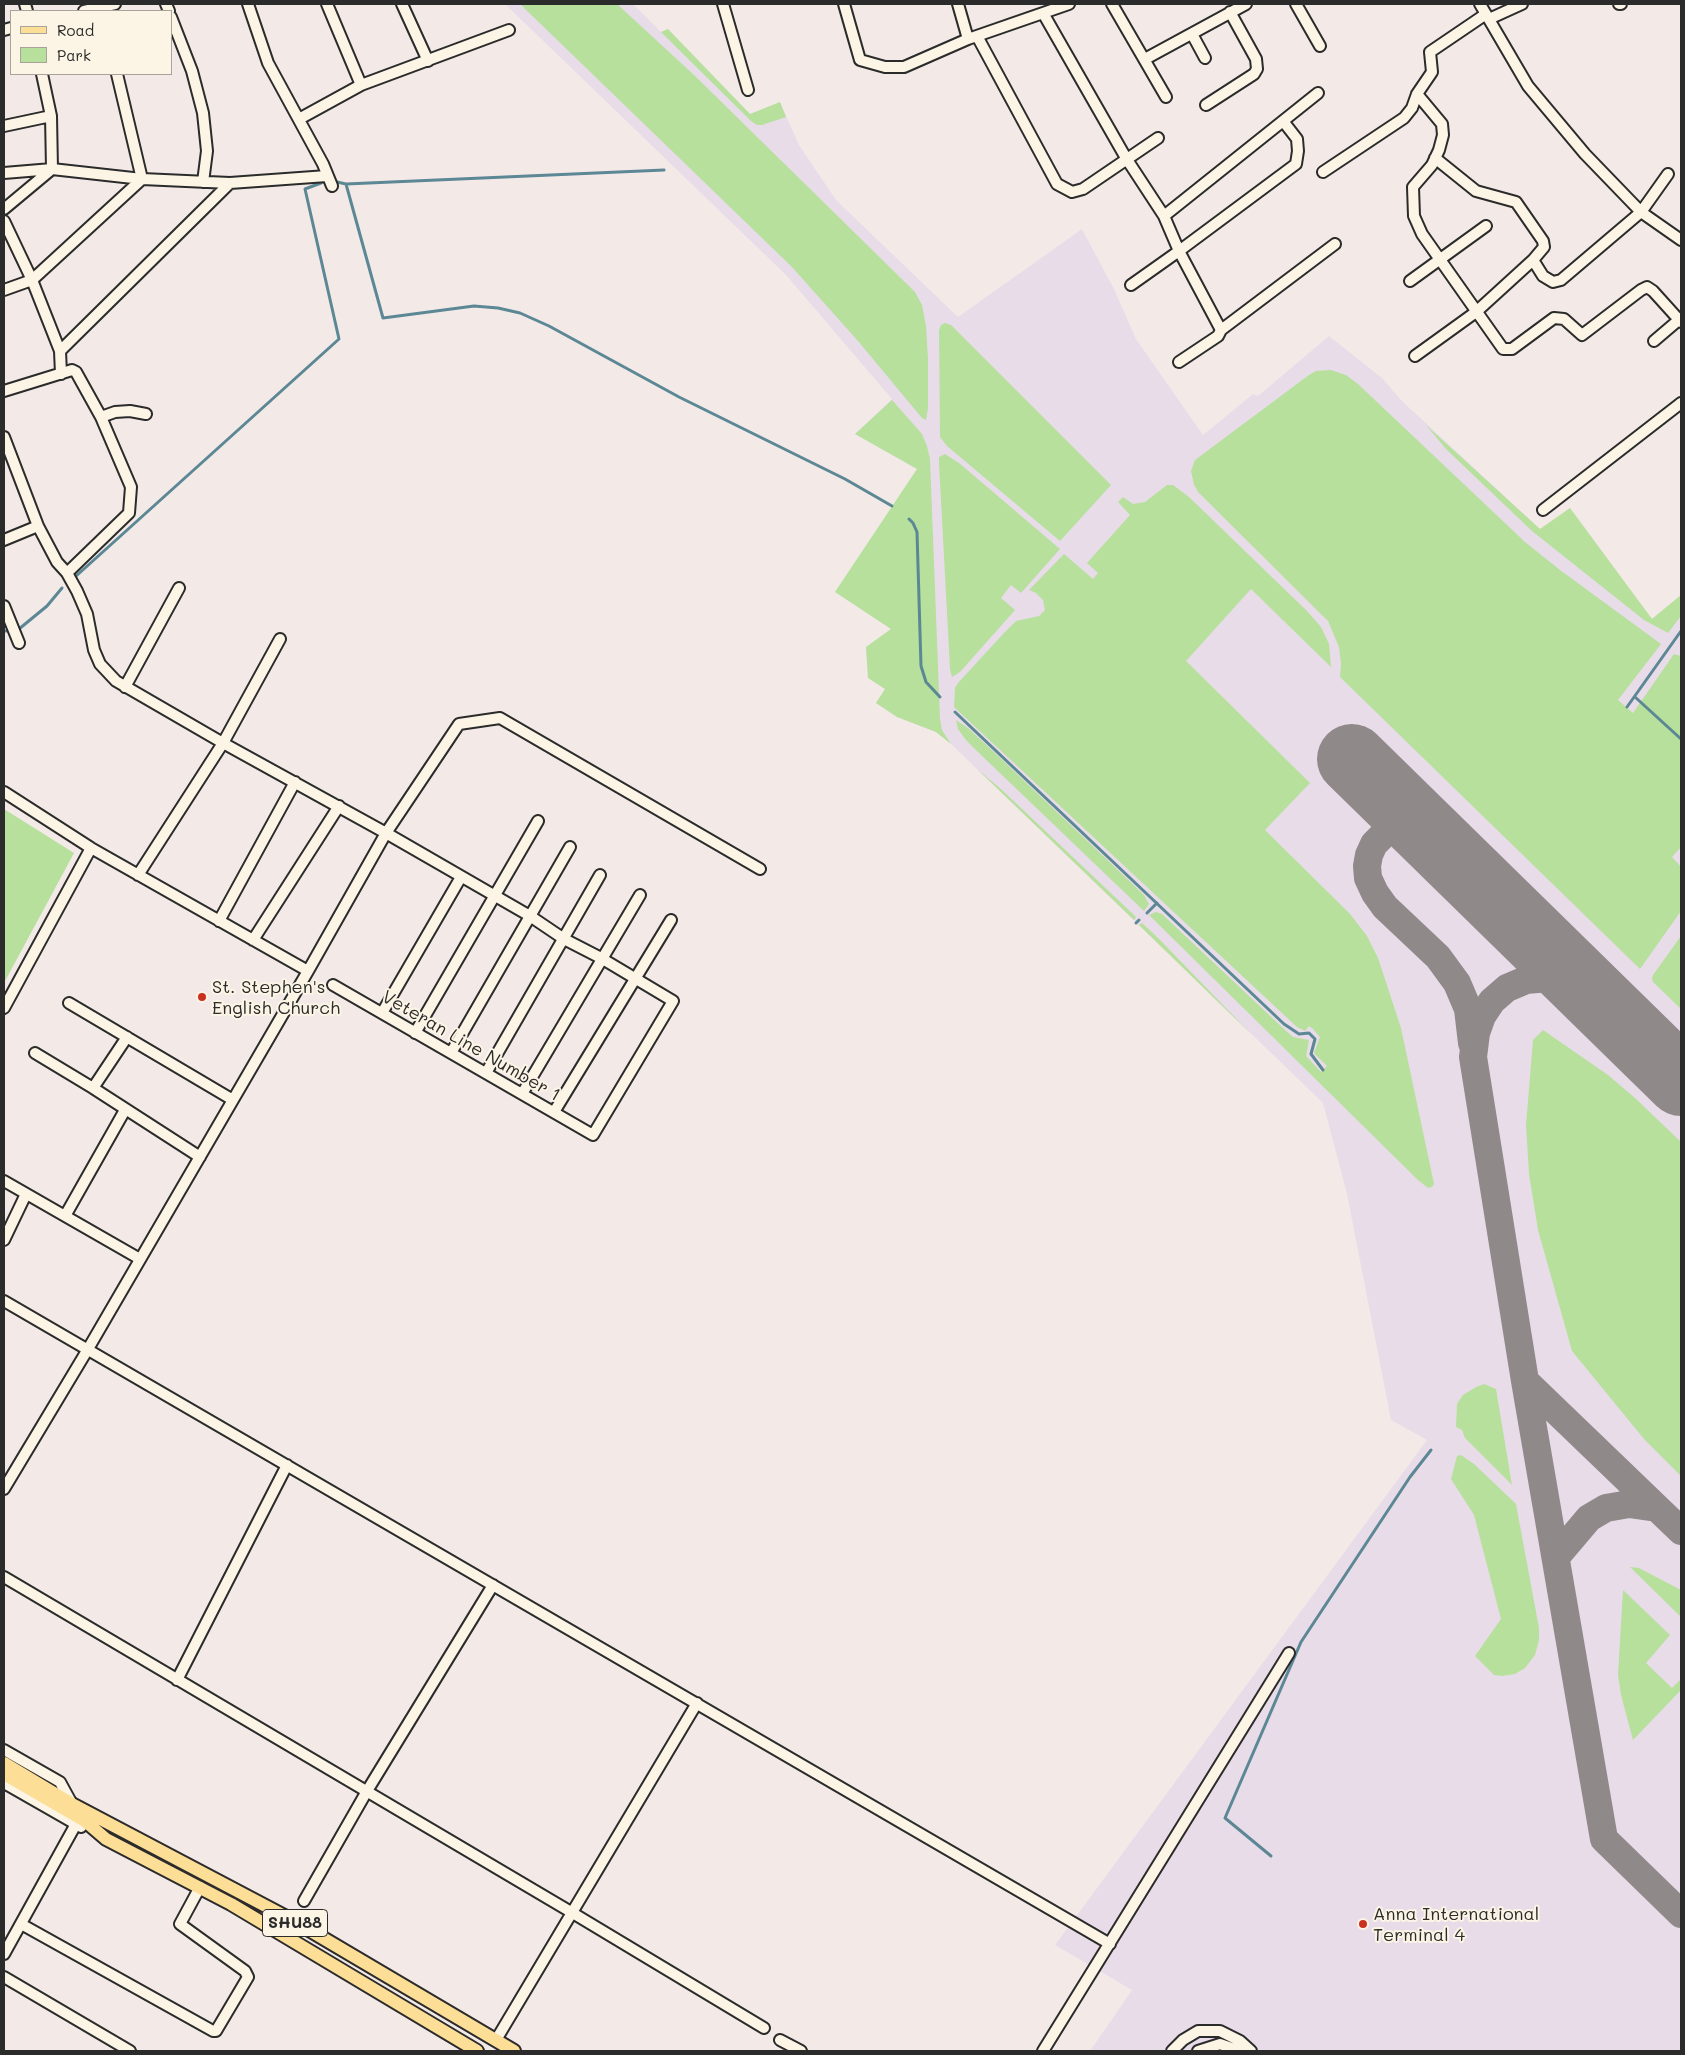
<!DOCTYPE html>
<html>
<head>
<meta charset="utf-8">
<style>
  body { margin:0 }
  #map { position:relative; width:1685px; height:2055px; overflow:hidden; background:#f3eae7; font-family:Mali,sans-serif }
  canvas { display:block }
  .frame { position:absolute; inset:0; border:5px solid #2b2b2b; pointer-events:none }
  .legend { position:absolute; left:10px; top:10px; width:162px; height:65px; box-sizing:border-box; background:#fcf5e5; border:1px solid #a8a49b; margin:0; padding:6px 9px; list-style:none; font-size:15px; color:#2b2b2b }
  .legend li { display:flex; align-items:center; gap:10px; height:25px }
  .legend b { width:25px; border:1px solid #a8a49b }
</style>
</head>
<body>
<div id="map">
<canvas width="1685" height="2055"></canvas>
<div class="frame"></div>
<ul class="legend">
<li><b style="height:6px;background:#fdde96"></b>Road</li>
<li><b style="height:14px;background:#b6e09c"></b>Park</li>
</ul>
</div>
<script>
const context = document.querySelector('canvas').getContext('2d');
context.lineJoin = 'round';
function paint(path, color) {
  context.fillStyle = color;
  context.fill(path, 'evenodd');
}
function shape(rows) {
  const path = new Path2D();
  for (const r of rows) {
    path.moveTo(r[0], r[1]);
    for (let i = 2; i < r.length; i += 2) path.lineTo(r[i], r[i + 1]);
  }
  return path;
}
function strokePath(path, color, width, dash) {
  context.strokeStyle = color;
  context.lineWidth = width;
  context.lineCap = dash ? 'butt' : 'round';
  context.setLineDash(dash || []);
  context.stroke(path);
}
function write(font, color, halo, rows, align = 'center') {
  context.font = font + ' Mali,sans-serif';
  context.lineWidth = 4;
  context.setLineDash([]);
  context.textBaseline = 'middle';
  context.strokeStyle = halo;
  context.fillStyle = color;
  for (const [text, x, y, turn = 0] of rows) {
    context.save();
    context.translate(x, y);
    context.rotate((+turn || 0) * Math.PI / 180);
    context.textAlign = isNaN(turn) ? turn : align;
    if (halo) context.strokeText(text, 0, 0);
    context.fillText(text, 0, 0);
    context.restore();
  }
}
paint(shape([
  [505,4,633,4,661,32,668,29,750,114,780,102,799,145,836,200,958,317,1082,229,1114,289,1136,339,1203,435,1253,394,1258,396,1329,336,1382,378,1402,401,1540,529,1570,508,1652,619,1681,595,1681,2051,1090,2051,1132,1990,1055,1945,1427,1440,1391,1420,1347,1194,1323,1103,951,744,936,732,897,717,876,703,885,689,868,678,866,647,891,629,835,592,917,469,855,434,892,399,786,275]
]), '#e9dce9');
paint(shape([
  [520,4,617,4,694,75,915,292,922,305,926,326,928,359,928,408,926,420,922,418,858,341,792,267],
  [668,29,750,114,780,102,786,117,762,125,757,125,751,121,661,32],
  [945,323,951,325,1111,485,1060,541,947,446,940,437,939,330,941,325],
  [1331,370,1346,375,1358,384,1525,542,1560,570,1661,644,1618,700,1633,713,1674,654,1681,656,1681,847,1672,857,1681,867,1681,911,1640,969,1340,677,1341,664,1339,647,1328,621,1199,493,1194,485,1191,471,1195,460,1309,375,1316,371],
  [892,400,922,434,927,446,930,459,940,719,942,730,951,744,936,732,897,717,876,703,885,689,868,678,866,647,891,629,835,592,917,469,855,434],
  [1426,425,1540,529,1570,508,1652,619,1681,595,1681,616,1668,633,1644,620,1532,531,1446,449],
  [945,454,959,463,1060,549,1021,593,1011,585,1001,598,1015,610,960,672,952,677,950,669,939,463,939,457],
  [1167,485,1173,485,1189,497,1307,611,1321,627,1329,644,1331,667,1251,589,1186,661,1310,783,1265,830,1350,914,1367,936,1378,958,1401,1028,1434,1184,1432,1187,1428,1188,1418,1180,1149,915,1156,912,1162,914,1284,1029,1293,1037,1309,1040,1306,1056,1321,1072,1327,1066,1314,1053,1320,1037,1313,1029,1309,1026,1305,1031,1297,1027,954,707,955,688,958,683,1004,633,1016,621,1039,616,1045,610,1043,600,1036,593,1029,590,1064,554,1093,579,1098,573,1087,563,1130,515,1118,502,1123,497,1133,504,1145,502],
  [956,720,968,728,995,753,1144,895,1149,904,1144,911,979,753,966,740,958,729],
  [977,769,1002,790,1136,917,1134,920],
  [4,809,74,853,4,983],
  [1142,923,1158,938,1251,1034,1139,925],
  [1681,936,1681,1009,1653,982,1652,978,1653,975],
  [1543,1030,1608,1075,1635,1098,1681,1142,1681,1476,1644,1439,1572,1351,1538,1230,1529,1174,1526,1125,1533,1040],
  [1484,1384,1496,1389,1512,1485,1465,1438,1462,1430,1456,1427,1457,1404,1463,1395,1476,1387],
  [1461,1455,1474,1464,1516,1504,1539,1628,1539,1640,1535,1655,1525,1668,1515,1674,1502,1676,1494,1675,1475,1656,1501,1619,1474,1515,1451,1479,1457,1456],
  [1630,1567,1639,1568,1681,1590,1681,1617],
  [1623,1590,1670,1635,1646,1663,1672,1688,1681,1679,1681,1690,1633,1740,1621,1695,1618,1675]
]), '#b6e09c');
strokePath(shape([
  [337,182,346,184,664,170],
  [346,184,383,318,474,306,498,308,520,313,549,326,679,397,845,479,892,506],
  [909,519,913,523,917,532,921,666,926,682,940,697],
  [75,577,339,339,305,189,321,183],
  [19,629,47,606,62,588],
  [4,631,10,631],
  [1635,697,1681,739],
  [1627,707,1681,631],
  [955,712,1284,1024,1299,1034,1309,1033,1315,1039,1311,1054,1323,1070],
  [1147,913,1157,903],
  [1136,923,1139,920],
  [1271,1856,1225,1818,1301,1642,1410,1477,1431,1450]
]), '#5c8795', 3);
strokePath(shape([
  [1428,833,1419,829,1406,827,1394,829,1383,835,1374,844,1369,855,1367,866,1368,878,1375,893,1385,907,1438,957,1457,983,1468,1009,1472,1043],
  [1588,990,1567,981,1549,978,1526,980,1507,988,1492,1001,1482,1016,1476,1033,1473,1057,1525,1381,1604,1839,1681,1914],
  [1525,1381,1681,1531],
  [1556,1557,1589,1518,1606,1508,1629,1504,1657,1508]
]), '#8f8a89', 28);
strokePath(shape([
  [1352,759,1681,1081]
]), '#8f8a89', 70);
const minor = shape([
  [25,4,27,11],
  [166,4,169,11],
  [248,4,268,63,323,164,332,186],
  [327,4,361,85],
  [402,4,428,61],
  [723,4,748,90],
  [844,4,860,60,885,67,904,67,968,39,1069,4],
  [958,4,968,39],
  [1112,4,1166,97],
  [1296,4,1320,46],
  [1480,4,1528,86,1585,154,1641,212,1681,240],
  [1619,4,1621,4],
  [84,11,115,4],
  [1043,13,1126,158,1164,216,1179,251,1296,164,1298,151,1297,139,1283,121],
  [171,17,192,71,203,113,207,151,203,182],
  [1489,19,1522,4],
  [4,30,11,28],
  [1192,34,1205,58],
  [977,36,1057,184,1072,192,1083,189,1158,138],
  [1145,59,1246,4],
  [1417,94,1442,124,1443,135,1439,150,1432,165,1413,187,1414,216,1422,234,1503,349,1512,349,1554,318,1564,319,1582,335,1641,290,1647,287,1653,291,1681,322],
  [1206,105,1254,74,1257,69,1256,59,1230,12],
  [299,119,361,85,509,30],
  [4,126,51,116],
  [1435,158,1476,191,1516,202,1543,241,1544,247,1533,260,1543,276,1553,282,1561,280,1641,212,1668,174],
  [1323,172,1404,118,1412,108,1417,94,1432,72,1430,52,1486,14],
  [4,173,52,169,142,179,230,183,327,176],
  [4,209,52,169,51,116,42,74],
  [1164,216,1318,93],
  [4,221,32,280,60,351,61,374],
  [1410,281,1486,226],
  [1131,285,1179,251,1221,330,1218,336,1179,362],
  [4,290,32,280,142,179,117,74],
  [1221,330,1335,244],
  [1654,341,1681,318],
  [60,351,230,183],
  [1415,356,1476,312,1533,260],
  [4,391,72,370,76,372,101,417,131,487,129,513,67,573],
  [101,417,115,412,130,411,146,414],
  [4,437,38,526,57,562,67,573,77,591,87,614,94,650,100,664,116,681,223,743,386,833,530,916,564,939,601,958,673,1001,593,1135,333,985],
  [1543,510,1681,403],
  [4,540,38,526],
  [4,606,19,643],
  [125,687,179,588],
  [4,792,91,848,308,971],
  [138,875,223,743,280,639],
  [219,921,295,782],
  [253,940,339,806],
  [69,1003,233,1100],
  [4,1008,91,848],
  [382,1013,461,877],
  [415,1033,538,821],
  [127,1037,93,1088,200,1157],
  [35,1053,93,1088],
  [451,1053,570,847],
  [486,1073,600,875],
  [522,1094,640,895],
  [125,1110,65,1216,140,1259],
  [554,1112,671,920],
  [4,1181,65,1216],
  [4,1240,26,1194],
  [4,1301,1110,1944],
  [4,1489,88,1349,308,971,386,833,459,724,500,718,760,869],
  [4,1577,571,1912,764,2028],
  [177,1680,287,1465],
  [4,1750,60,1782,72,1804],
  [4,1783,81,1827],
  [304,1901,367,1791,493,1585],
  [21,1924,213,2031,216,2031,248,1977,245,1971,180,1924,200,1887],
  [4,1954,76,1824],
  [4,1977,130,2051],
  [496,2040,697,1703],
  [780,2040,801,2051],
  [1043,2051,1289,1653],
  [1172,2051,1183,2040,1198,2031,1220,2031,1240,2041,1251,2051],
  [1198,2051,1220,2044,1240,2051]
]);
const major = shape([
  [4,1763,72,1804,294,1921,514,2051],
  [4,1774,85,1821,106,1839,231,1904,477,2051]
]);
strokePath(minor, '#2b2b2b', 14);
strokePath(major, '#2b2b2b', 16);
strokePath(minor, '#fcf5e5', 10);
strokePath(major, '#fdde96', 12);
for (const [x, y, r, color] of [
  [202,997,5,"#c8321e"],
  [1363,1924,5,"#c8321e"]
]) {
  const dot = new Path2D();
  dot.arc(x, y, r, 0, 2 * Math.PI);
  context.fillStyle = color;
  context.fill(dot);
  strokePath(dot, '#fcf5e5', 2);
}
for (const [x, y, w] of [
  [295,1923,65]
]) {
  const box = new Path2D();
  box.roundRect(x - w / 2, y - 13.5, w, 27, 4);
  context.fillStyle = '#fcf5e5';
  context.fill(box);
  strokePath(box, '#2b2b2b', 1);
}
write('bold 16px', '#2b2b2b', null, [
  ["SHU88",295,1923]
]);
write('18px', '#2b2b2b', '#fcf5e5', [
  ["St. Stephen's",212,987],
  ["English Church",212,1008],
  ["Anna International",1373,1914],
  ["Terminal 4",1373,1935]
], 'left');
write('18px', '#2b2b2b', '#fcf5e5', [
  ["Veteran Line Number 1",471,1046,30]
]);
</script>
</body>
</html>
